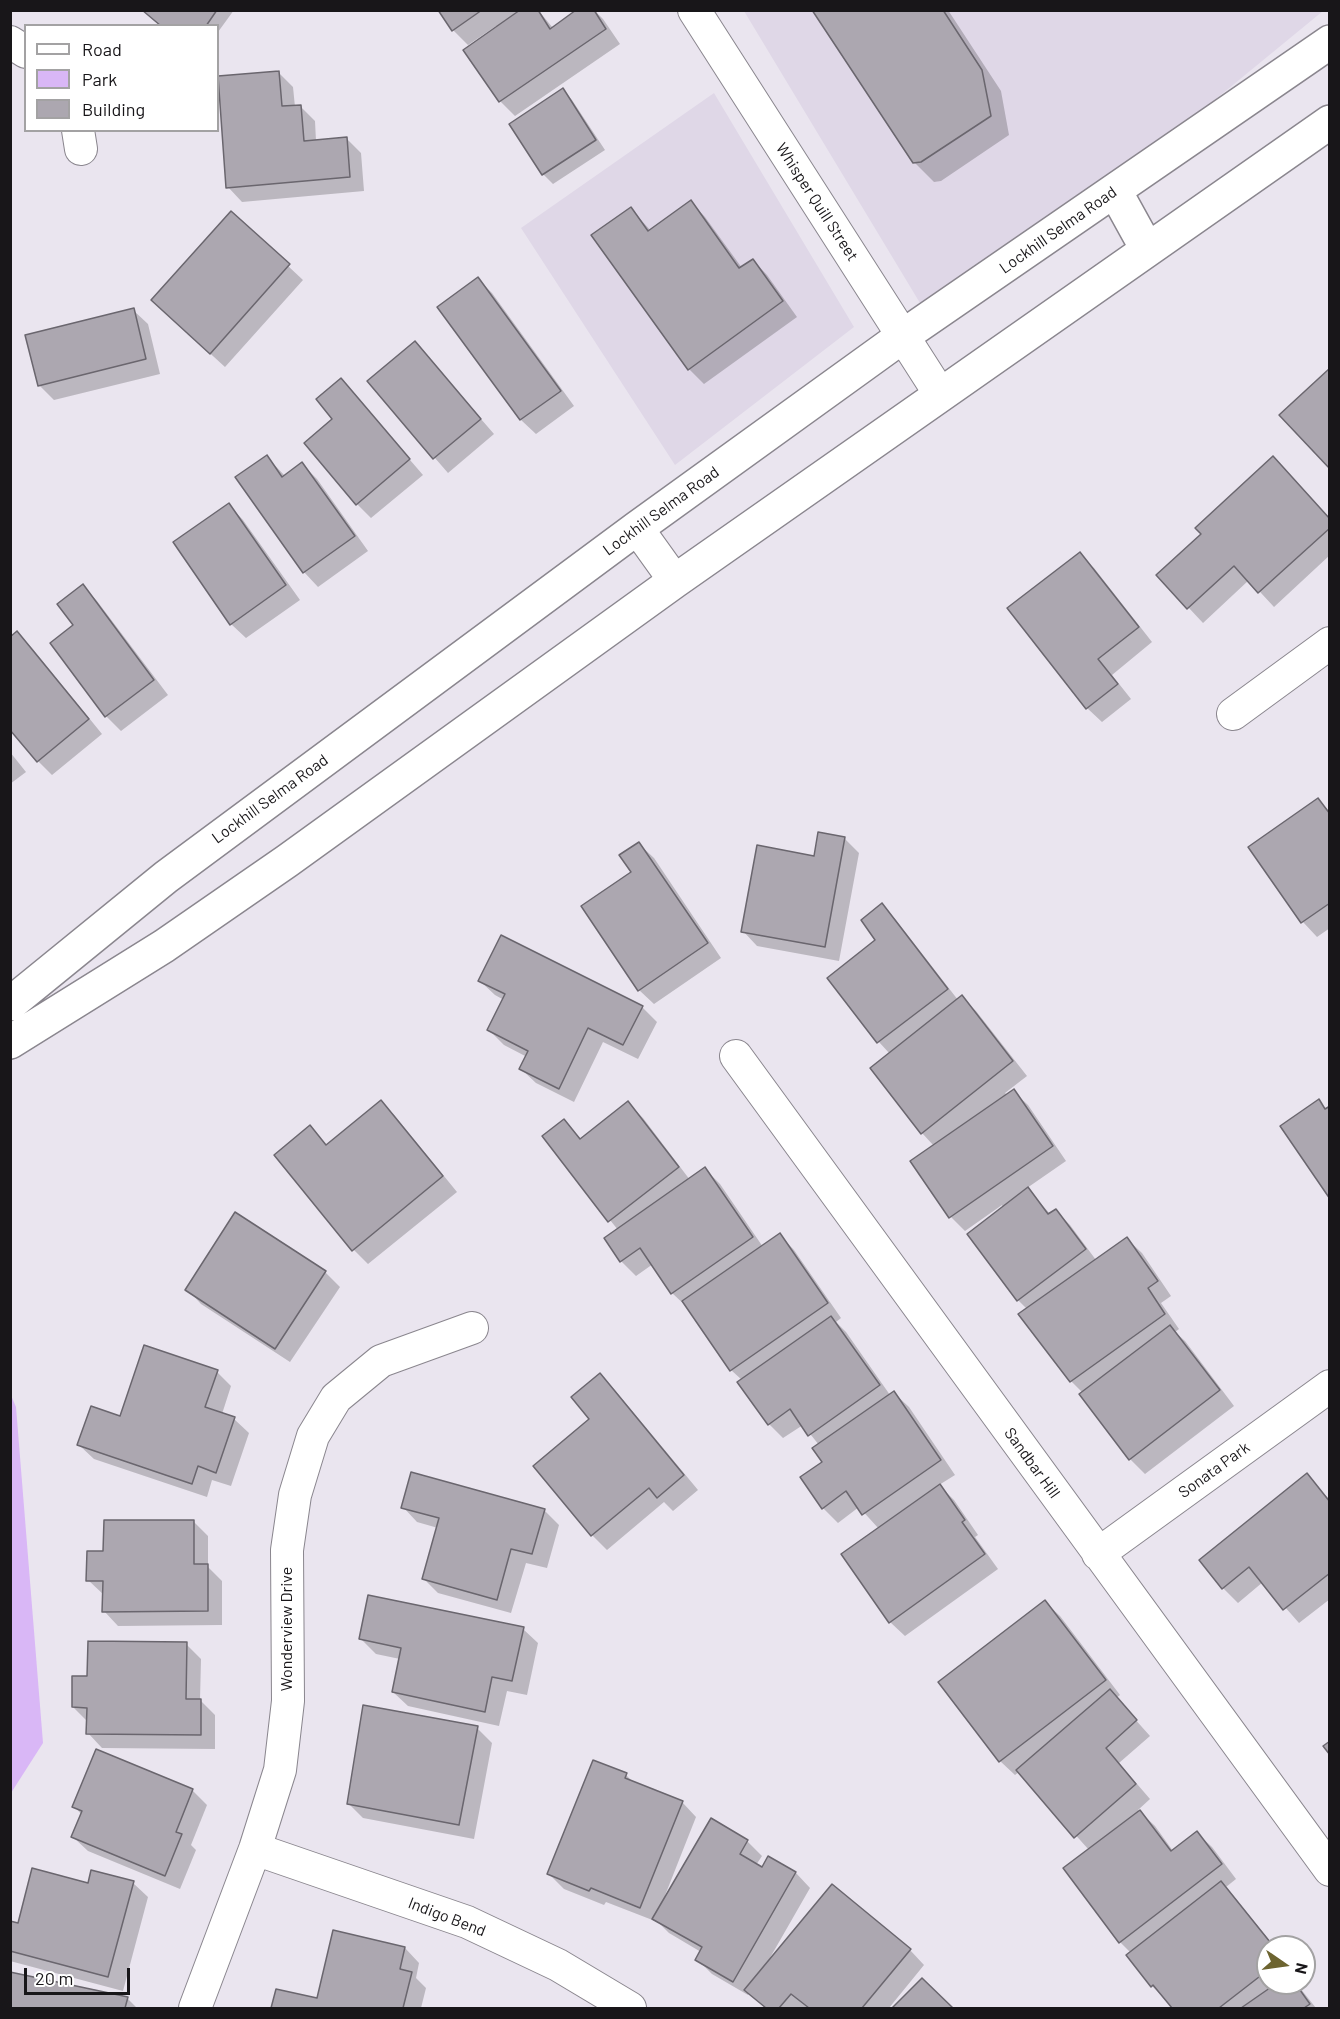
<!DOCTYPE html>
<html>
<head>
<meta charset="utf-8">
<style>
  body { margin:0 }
  #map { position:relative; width:1340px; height:2019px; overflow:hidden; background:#eae5ef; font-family:Barlow,sans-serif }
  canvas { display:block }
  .frame { position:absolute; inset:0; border:12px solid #181619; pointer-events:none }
  .legend { position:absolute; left:24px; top:24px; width:195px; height:108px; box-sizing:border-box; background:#fff; border:2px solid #a3a2a3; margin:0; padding:8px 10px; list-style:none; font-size:18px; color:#181619 }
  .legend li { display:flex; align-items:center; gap:12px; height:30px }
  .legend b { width:30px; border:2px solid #a3a2a3 }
  .north { position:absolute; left:1256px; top:1935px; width:60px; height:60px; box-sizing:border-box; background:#fff; border:2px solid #a3a2a3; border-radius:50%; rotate:103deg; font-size:16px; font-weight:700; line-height:24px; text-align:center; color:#181619 }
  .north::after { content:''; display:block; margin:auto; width:21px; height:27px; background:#6d6430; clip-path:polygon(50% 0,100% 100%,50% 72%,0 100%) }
  .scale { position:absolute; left:24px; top:1968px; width:106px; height:27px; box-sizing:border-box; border:3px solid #181619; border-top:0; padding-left:8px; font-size:18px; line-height:21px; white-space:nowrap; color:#181619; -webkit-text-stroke:4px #fff; paint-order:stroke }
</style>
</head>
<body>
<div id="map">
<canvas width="1340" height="2019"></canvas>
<div class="frame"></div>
<ul class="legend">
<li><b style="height:8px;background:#fff"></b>Road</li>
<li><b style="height:16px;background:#d9b7f6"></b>Park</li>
<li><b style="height:16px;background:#aca7b0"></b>Building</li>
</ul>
<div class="north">N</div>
<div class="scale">20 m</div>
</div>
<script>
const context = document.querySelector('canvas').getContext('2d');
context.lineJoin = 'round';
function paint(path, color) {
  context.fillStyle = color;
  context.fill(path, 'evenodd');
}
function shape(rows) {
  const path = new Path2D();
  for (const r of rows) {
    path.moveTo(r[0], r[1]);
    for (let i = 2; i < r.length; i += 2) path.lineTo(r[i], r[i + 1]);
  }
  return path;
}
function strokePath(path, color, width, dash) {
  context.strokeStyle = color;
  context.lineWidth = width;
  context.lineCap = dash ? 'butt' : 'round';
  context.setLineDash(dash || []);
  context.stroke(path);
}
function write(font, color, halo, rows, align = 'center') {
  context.font = font + ' Barlow,sans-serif';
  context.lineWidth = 4.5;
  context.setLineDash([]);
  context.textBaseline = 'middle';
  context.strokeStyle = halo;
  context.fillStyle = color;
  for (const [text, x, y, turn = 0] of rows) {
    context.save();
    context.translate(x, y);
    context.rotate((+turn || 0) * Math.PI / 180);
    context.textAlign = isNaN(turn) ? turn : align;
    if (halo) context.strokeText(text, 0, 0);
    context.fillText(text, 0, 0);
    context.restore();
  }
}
paint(shape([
  [744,11,1323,11,1200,112,920,303],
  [714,93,854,327,675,465,521,228]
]), '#dfd7e7');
paint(shape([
  [10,1393,16,1407,43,1743,11,1793]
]), '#d9b7f6');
paint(shape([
  [144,10,234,10,218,32,218,26,161,26],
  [440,10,538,10,553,28,579,10,594,10,603,19,620,44,515,116,500,101,465,50,497,28,496,26,468,45,453,30],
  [814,10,948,10,1001,91,1009,135,941,181,934,182,914,162],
  [278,72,293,87,295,107,300,106,315,121,316,141,346,138,361,153,364,191,242,202,228,187],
  [563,90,572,100,605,150,553,184,543,174,511,125],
  [691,202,705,217,742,268,753,260,767,275,797,317,704,384,689,369,631,209,651,231],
  [288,266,303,280,225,367,168,315],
  [478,279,492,293,574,406,536,434,521,420,439,307],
  [133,310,148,324,160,374,54,400,39,385],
  [415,343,494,434,448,473,369,382],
  [341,380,423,475,371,518,357,504,334,419],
  [267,457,285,476,302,464,317,479,368,551,318,587,304,572],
  [229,505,243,520,300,600,246,638,231,624],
  [1330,519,1330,555,1274,607,1249,580,1203,623,1158,575],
  [1079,554,1094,568,1152,642,1112,675,1131,699,1102,722,1087,708],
  [83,586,97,601,168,695,121,731,106,716],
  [17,633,32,648,102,734,52,775,38,761],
  [10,752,26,772,10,784],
  [1318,800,1330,812,1330,928,1317,937,1303,922,1250,847],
  [845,839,859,853,839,961,757,946,743,931,815,858],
  [639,844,654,858,721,958,654,1004,639,990,633,872],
  [882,905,896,920,958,1000,961,997,976,1011,1027,1076,1005,1093,1007,1095,1013,1091,1028,1105,1066,1161,1027,1188,1051,1215,1056,1211,1070,1225,1096,1260,1127,1239,1142,1253,1171,1296,1161,1303,1179,1329,1175,1332,1185,1341,1234,1406,1145,1474,1130,1459,1081,1394,1083,1393,1071,1381,1027,1309,1018,1300,1002,1205,965,1231,951,1217,934,1146,922,1133,872,1068,890,1054,879,1042,829,978,878,940],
  [480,981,642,1007,657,1022,638,1059,603,1042,574,1102,536,1083,521,1069,527,1057,504,1045,489,1030,504,1000,495,995],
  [381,1102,395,1116,457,1192,368,1264,354,1250,276,1155,310,1127,327,1146],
  [628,1103,643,1118,690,1180,705,1169,720,1184,763,1247,780,1235,794,1250,841,1318,836,1322,846,1332,890,1395,894,1393,909,1407,955,1475,939,1485,954,1500,978,1535,975,1537,998,1569,905,1636,890,1622,879,1529,859,1507,838,1523,823,1508,824,1463,819,1445,803,1425,783,1438,769,1424,742,1380,731,1370,687,1307,672,1293,653,1264,636,1276,621,1261,618,1230,544,1137,564,1121,582,1140],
  [325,1272,340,1287,290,1362,201,1304,187,1289],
  [217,1372,231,1386,222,1414,234,1419,249,1433,231,1486,212,1480,207,1497,94,1459,79,1445,121,1417],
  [600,1375,614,1389,698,1490,673,1511,664,1502,607,1550,592,1535,535,1466,591,1420],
  [1307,1475,1330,1500,1330,1599,1299,1623,1263,1582,1238,1603,1223,1588],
  [403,1507,544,1510,559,1525,547,1568,526,1563,511,1613,438,1593,424,1579,438,1528,417,1522],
  [194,1522,208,1536,208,1567,222,1581,222,1625,118,1626,104,1611,104,1595,88,1580,105,1552],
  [1045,1602,1060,1616,1120,1695,1116,1698,1150,1736,1119,1763,1150,1799,1138,1810,1155,1826,1173,1851,1197,1833,1212,1847,1236,1879,1226,1887,1275,1947,1268,1947,1268,1983,1296,1983,1316,2008,1174,2008,1152,1986,1131,1953,1120,1942,1089,1850,1019,1772,1015,1775,1000,1761],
  [523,1629,538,1643,527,1695,507,1691,499,1726,408,1706,393,1692,400,1659,376,1654,361,1639],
  [186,1644,201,1659,200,1700,215,1715,215,1749,102,1748,88,1733,88,1722,73,1707,88,1678],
  [477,1728,492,1743,474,1839,363,1818,348,1803],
  [626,1775,634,1783,682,1802,696,1817,664,1898,666,1898,747,1841,762,1856,756,1865,762,1869,768,1858,796,1873,810,1888,767,1963,910,1950,924,1965,889,2008,765,2008,749,1993,748,1995,712,1974,697,1959,701,1952,669,1933,655,1919,655,1921,606,1902,604,1905,564,1889,549,1874],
  [192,1790,207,1805,191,1845,196,1850,180,1889,88,1851,73,1837,82,1815,74,1806],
  [133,1883,148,1897,123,1991,10,1961,10,1923,19,1925,89,1885],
  [405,1948,419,1963,416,1978,426,1988,421,2008,273,2008,277,1991,319,2000],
  [10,1973,127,1998,137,2008,10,2008],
  [922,1980,951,2008,894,2008]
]), '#0003');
const building = shape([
  [142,10,217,10,206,26,161,26,142,10],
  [438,10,482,10,452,31,438,10],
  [520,10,538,10,550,29,576,10,594,10,606,29,499,102,463,50,520,10],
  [812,10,943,10,982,70,991,116,921,162,913,163,812,10],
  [279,71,282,106,301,105,304,141,347,137,350,177,226,188,218,76,279,71],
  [563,88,596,140,542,175,509,124,563,88],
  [691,200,739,268,753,259,783,301,688,370,591,235,631,207,648,231,691,200],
  [231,211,290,264,210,354,151,300,231,211],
  [478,277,561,391,520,420,437,307,478,277],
  [134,308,146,359,38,386,25,335,134,308],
  [415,341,481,419,433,459,367,381,415,341],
  [1330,368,1330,469,1279,415,1330,368],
  [341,378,410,459,356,505,304,443,332,419,316,399,341,378],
  [267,455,282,477,302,462,355,536,303,573,235,477,267,455],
  [1273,456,1330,519,1330,528,1258,593,1234,566,1187,609,1156,575,1201,534,1195,528,1273,456],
  [229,503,286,585,230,625,173,542,229,503],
  [1080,552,1139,627,1098,659,1118,684,1086,709,1007,608,1080,552],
  [83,584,154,680,105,717,50,643,73,625,57,604,83,584],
  [17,631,89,719,37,762,10,730,10,637,17,631],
  [1318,798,1330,814,1330,903,1301,923,1248,847,1318,798],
  [818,832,845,837,825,947,741,932,757,845,814,856,818,832],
  [639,842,708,943,638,991,581,906,631,872,619,855,639,842],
  [882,903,948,989,877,1043,827,978,875,940,861,920,882,903],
  [501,935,643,1006,623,1045,588,1028,559,1089,519,1069,528,1051,487,1030,505,994,478,981,501,935],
  [962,995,1013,1061,921,1134,870,1068,962,995],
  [1014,1089,1053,1146,949,1218,910,1161,1014,1089],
  [1319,1099,1325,1109,1330,1106,1330,1199,1280,1126,1319,1099],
  [381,1100,443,1176,352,1251,274,1155,310,1125,326,1145,381,1100],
  [628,1101,679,1167,608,1222,542,1136,564,1119,580,1139,628,1101],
  [705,1167,753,1237,671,1294,640,1248,620,1262,604,1238,705,1167],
  [1028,1187,1048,1214,1056,1209,1086,1249,1017,1301,967,1234,1028,1187],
  [235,1212,326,1271,275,1349,185,1290,235,1212],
  [780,1233,828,1303,730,1371,682,1301,780,1233],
  [1127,1237,1158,1281,1148,1288,1165,1314,1070,1382,1018,1314,1127,1237],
  [831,1316,880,1385,808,1436,790,1409,768,1425,737,1382,831,1316],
  [1170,1325,1220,1390,1129,1460,1079,1394,1170,1325],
  [144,1345,218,1370,205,1407,235,1417,216,1473,198,1466,192,1484,77,1445,91,1406,120,1416,144,1345],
  [600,1373,684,1475,657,1498,649,1488,591,1536,533,1466,589,1419,571,1397,600,1373],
  [894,1391,941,1460,862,1515,846,1491,822,1509,800,1477,822,1462,812,1448,894,1391],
  [411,1472,545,1509,532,1554,511,1549,497,1600,422,1579,439,1518,401,1508,411,1472],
  [1307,1473,1330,1502,1330,1573,1283,1610,1249,1567,1222,1589,1199,1560,1307,1473],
  [940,1484,965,1520,962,1522,985,1554,889,1623,841,1554,940,1484],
  [104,1520,194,1520,194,1564,208,1564,208,1611,102,1612,103,1581,86,1581,87,1551,103,1551,104,1520],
  [368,1595,524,1627,512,1681,492,1677,485,1712,392,1692,401,1648,359,1639,368,1595],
  [1045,1600,1106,1680,999,1762,938,1682,1045,1600],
  [88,1641,187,1642,186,1699,201,1699,201,1735,86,1734,87,1708,72,1707,72,1676,87,1676,88,1641],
  [1110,1689,1137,1720,1106,1748,1136,1784,1074,1838,1016,1770,1110,1689],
  [363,1705,478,1726,459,1825,347,1804,363,1705],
  [1330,1741,1330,1755,1323,1746,1330,1741],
  [96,1749,193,1789,176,1832,182,1834,165,1876,71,1837,82,1811,72,1807,96,1749],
  [593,1760,627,1773,625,1778,683,1801,640,1908,591,1888,589,1891,547,1874,593,1760],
  [1140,1810,1171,1851,1197,1831,1222,1864,1119,1943,1063,1868,1140,1810],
  [711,1818,748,1840,740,1854,762,1867,768,1856,796,1872,733,1982,695,1960,702,1947,652,1919,711,1818],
  [32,1868,88,1883,91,1870,134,1881,108,1977,10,1951,10,1921,18,1923,32,1868],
  [1221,1881,1274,1947,1268,1947,1268,1970,1219,2008,1172,2008,1153,1985,1151,1987,1126,1955,1221,1881],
  [832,1884,911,1949,862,2008,809,2008,791,1994,779,2008,766,2008,744,1990,832,1884],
  [333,1930,405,1947,400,1969,412,1972,403,2008,271,2008,276,1989,317,1998,333,1930],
  [10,1972,128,1997,125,2008,10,2008,10,1972],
  [922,1978,953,2008,892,2008,922,1978],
  [1277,1983,1295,1983,1310,2004,1304,2008,1241,2008,1277,1983]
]);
paint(building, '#aca7b0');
strokePath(building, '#6a666e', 1.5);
const minor = shape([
  [694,10,940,394],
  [10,42,26,52],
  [78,130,81,149],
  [637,528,675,581],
  [1233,714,1330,643],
  [736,1056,1330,1870],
  [1098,1554,1330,1386],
  [255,1849,467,1922,558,1965,630,2008],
  [195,2008,255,1849,280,1770,288,1701,287,1550,295,1495,313,1436,336,1398,381,1361,472,1328]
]);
const secondary = shape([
  [1115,191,1147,249],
  [10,1004,166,877,637,528,903,336,1330,42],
  [10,1042,164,946,287,861,675,581,1330,122]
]);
strokePath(minor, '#8a868e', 34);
strokePath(secondary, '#8a868e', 36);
strokePath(minor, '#fff', 32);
strokePath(secondary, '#fff', 33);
write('16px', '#181619', '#fff', [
  ["Whisper Quill Street",817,202,57],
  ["Lockhill Selma Road",1058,230,-35],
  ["Lockhill Selma Road",661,511,-36],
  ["Lockhill Selma Road",270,799,-36],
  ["Sandbar Hill",1032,1463,54],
  ["Sonata Park",1214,1470,-36],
  ["Wonderview Drive",287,1629,-90],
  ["Indigo Bend",447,1917,21]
]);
</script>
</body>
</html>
